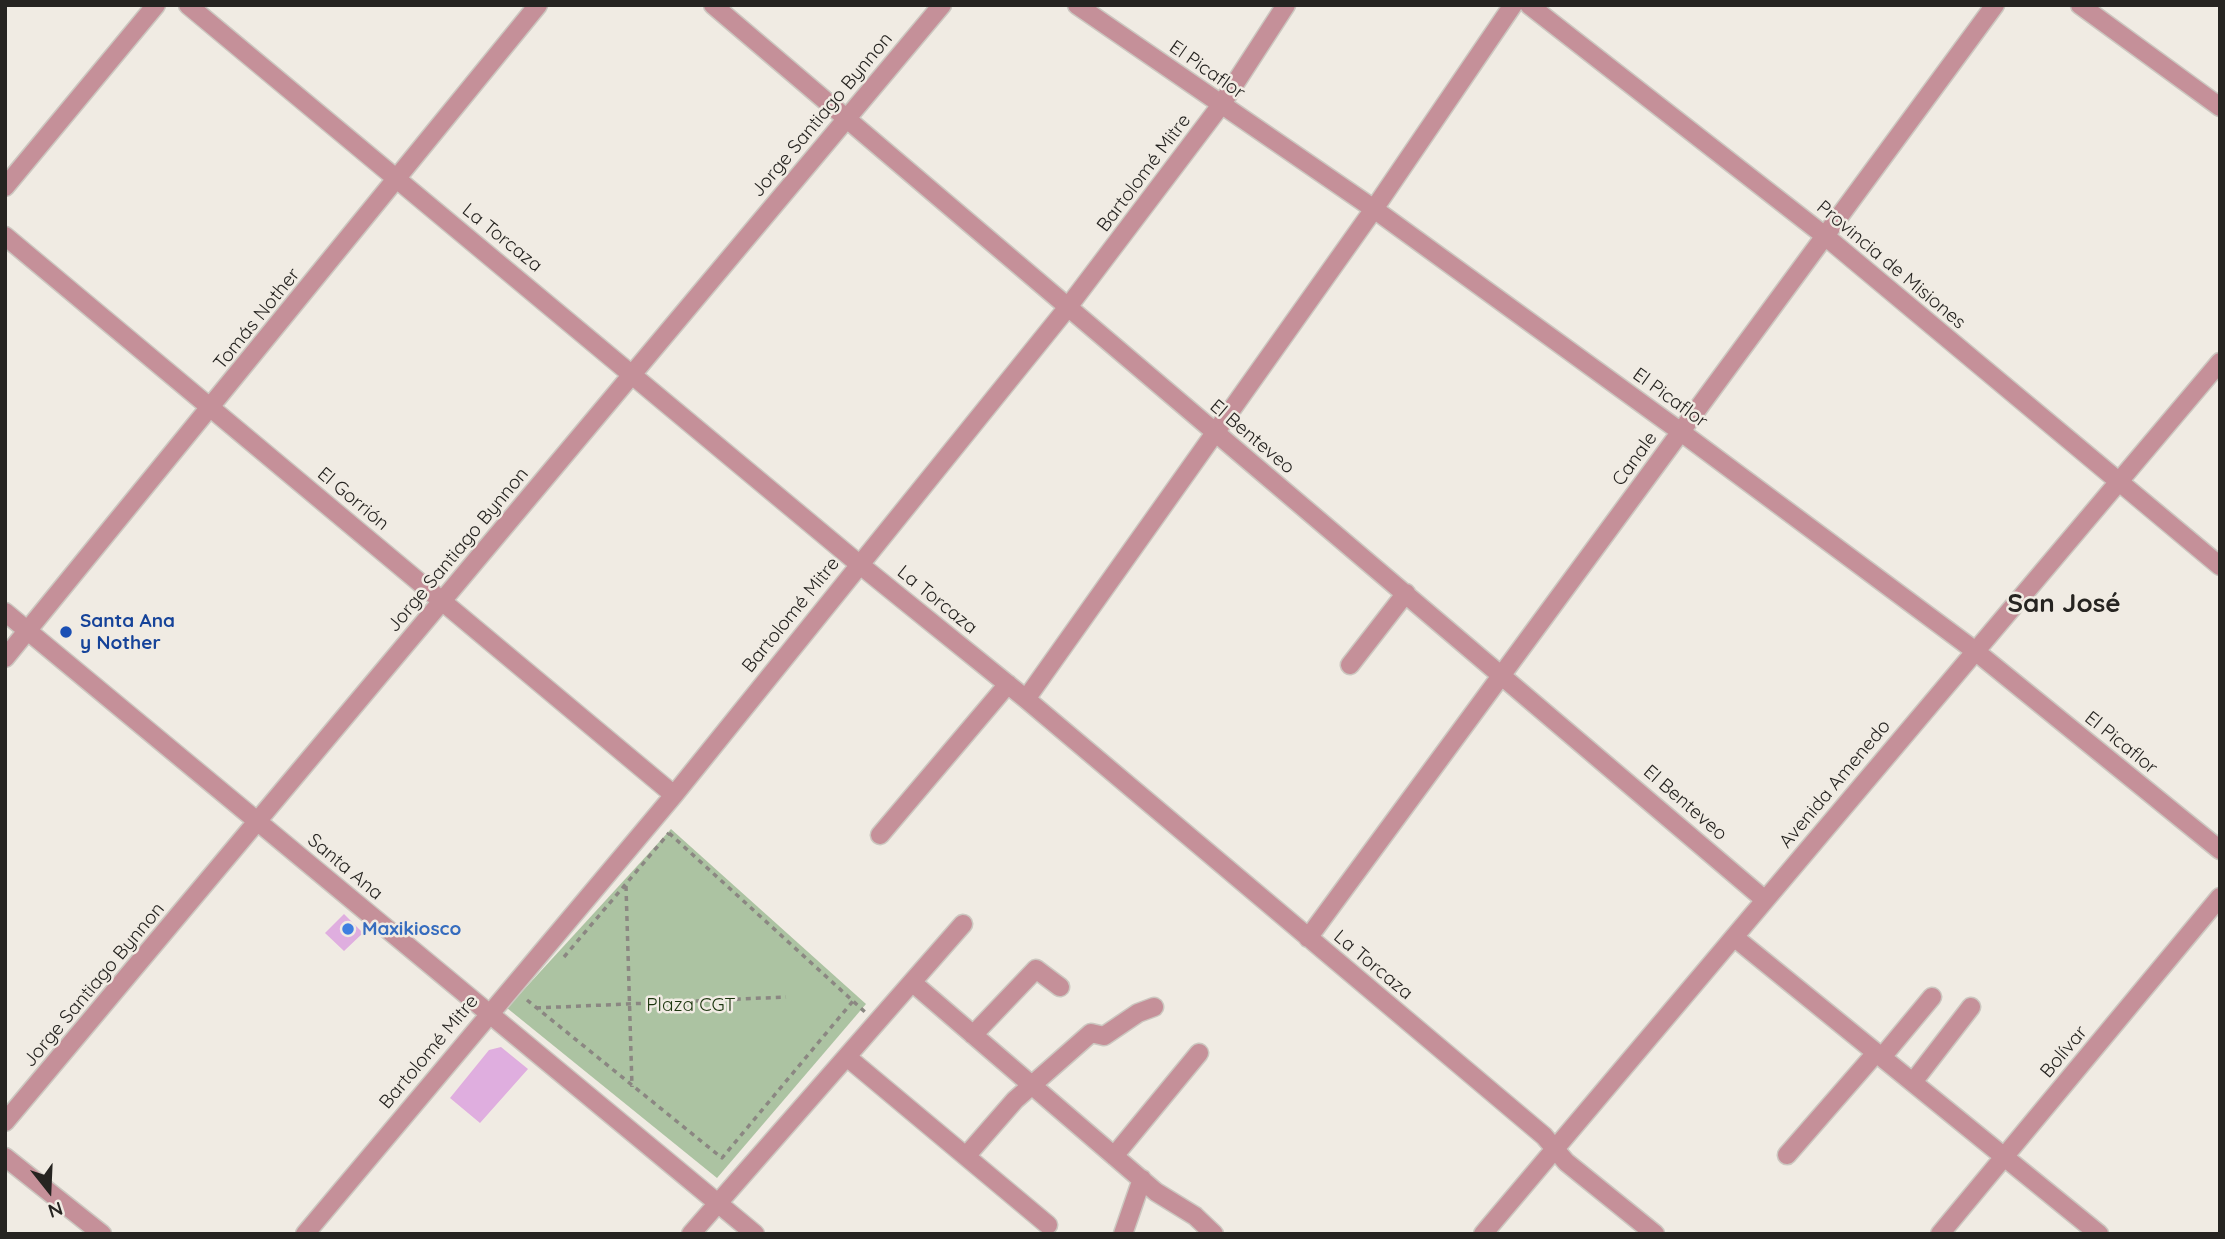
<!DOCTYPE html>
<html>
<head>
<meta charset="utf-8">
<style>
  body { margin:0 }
  #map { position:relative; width:2225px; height:1239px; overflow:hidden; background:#f0ebe3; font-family:Quicksand,sans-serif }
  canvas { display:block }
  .frame { position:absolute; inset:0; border:7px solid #262421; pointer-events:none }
  .north { position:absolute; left:14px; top:1155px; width:70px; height:70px; -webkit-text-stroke:5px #f0ebe3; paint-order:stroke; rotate:162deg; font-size:19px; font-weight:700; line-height:28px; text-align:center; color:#262421 }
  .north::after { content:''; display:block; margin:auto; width:24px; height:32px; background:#262421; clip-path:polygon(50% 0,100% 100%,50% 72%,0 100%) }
</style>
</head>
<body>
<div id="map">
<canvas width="2225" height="1239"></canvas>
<div class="frame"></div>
<div class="north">N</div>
</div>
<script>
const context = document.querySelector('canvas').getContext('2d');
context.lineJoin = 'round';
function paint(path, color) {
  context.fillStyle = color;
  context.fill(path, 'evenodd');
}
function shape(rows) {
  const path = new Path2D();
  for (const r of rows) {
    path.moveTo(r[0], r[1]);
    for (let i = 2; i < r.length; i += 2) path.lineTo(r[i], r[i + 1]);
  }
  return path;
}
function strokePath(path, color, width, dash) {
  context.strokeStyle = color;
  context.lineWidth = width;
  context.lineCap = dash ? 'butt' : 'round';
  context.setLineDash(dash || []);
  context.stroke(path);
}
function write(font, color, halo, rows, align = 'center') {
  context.font = font + ' Quicksand,sans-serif';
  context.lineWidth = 5;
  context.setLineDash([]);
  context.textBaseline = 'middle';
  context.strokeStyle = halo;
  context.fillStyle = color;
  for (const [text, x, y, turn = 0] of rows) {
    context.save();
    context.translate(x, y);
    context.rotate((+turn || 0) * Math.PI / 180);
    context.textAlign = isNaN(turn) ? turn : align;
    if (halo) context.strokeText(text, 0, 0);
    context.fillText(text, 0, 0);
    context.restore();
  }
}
paint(shape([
  [671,829,866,1004,717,1178,507,1008]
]), '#acc3a2');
paint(shape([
  [344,914,363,933,344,951,325,933],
  [501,1047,528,1069,480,1123,450,1098,489,1050]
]), '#dfaedf');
const minor = shape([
  [188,5,859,564,1026,699,1544,1136,1566,1162,1655,1234],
  [713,5,1765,900],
  [1077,5,1374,209,1681,432,1974,650,2220,850],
  [1529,5,1825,236,2220,566],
  [2080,5,2220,107],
  [5,187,156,5],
  [5,236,674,795],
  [5,612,755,1234],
  [5,658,538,5],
  [1350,665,1406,593],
  [1026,699,1374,209,1513,5],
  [880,835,1008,684],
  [1734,937,2099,1234],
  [1308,938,1995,5],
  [913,983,1156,1192,1195,1216,1214,1234],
  [973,1035,1036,969,1060,987],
  [847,1057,1048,1225],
  [1882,1057,1932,997],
  [1913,1082,1971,1007],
  [5,1122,942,5],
  [967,1155,1015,1100,1091,1033,1104,1036,1138,1013,1154,1007],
  [1787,1155,1876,1053],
  [1114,1156,1199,1053],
  [5,1157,102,1234],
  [305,1234,674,795,1068,307,1221,105,1286,5],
  [691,1234,963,924],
  [1123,1234,1142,1179],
  [1483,1234,2220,362],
  [1940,1234,2220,897]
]);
strokePath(minor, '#ccc7c0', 21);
strokePath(shape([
  [669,833,865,1012],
  [626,886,632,1087],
  [564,957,669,833],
  [527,1000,722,1158,853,1001],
  [536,1008,786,997]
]), '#8b8782', 3.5, [5, 5]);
strokePath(minor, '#c59099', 18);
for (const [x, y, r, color] of [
  [66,632,7,"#1a4fb4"],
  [348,929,7,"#3f7fe0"]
]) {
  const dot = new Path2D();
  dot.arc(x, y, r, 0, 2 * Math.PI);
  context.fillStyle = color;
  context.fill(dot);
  strokePath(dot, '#f0ebe3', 2.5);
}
write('19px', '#262421', '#f0ebe3', [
  ["El Picaflor",1207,70,35],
  ["Jorge Santiago Bynnon",822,115,-50],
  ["Bartolomé Mitre",1144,173,-53],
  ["La Torcaza",502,238,39],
  ["Provincia de Misiones",1891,265,40],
  ["Tomás Nother",257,319,-51],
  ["El Picaflor",1670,398,36],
  ["El Benteveo",1252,437,40],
  ["Canale",1635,459,-54],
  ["El Gorrión",353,499,40],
  ["Jorge Santiago Bynnon",458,550,-50],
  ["La Torcaza",937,600,39],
  ["Bartolomé Mitre",791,615,-51],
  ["El Picaflor",2121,743,39],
  ["Avenida Amenedo",1835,784,-50],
  ["El Benteveo",1685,803,41],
  ["Santa Ana",345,867,40],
  ["La Torcaza",1373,965,40],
  ["Jorge Santiago Bynnon",94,985,-50],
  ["Bartolomé Mitre",429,1052,-50],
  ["Bolívar",2064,1052,-50]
]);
write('bold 19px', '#164399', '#f0ebe3', [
  ["Santa Ana",80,621],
  ["y Nother",80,643]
], 'left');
write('bold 19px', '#366cbe', '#f0ebe3', [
  ["Maxikiosco",362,929]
], 'left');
write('19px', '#1b340d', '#f0ebe3', [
  ["Plaza CGT",691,1005]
]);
write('bold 26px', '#262421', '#f0ebe3', [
  ["San José",2064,604]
]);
</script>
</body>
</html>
